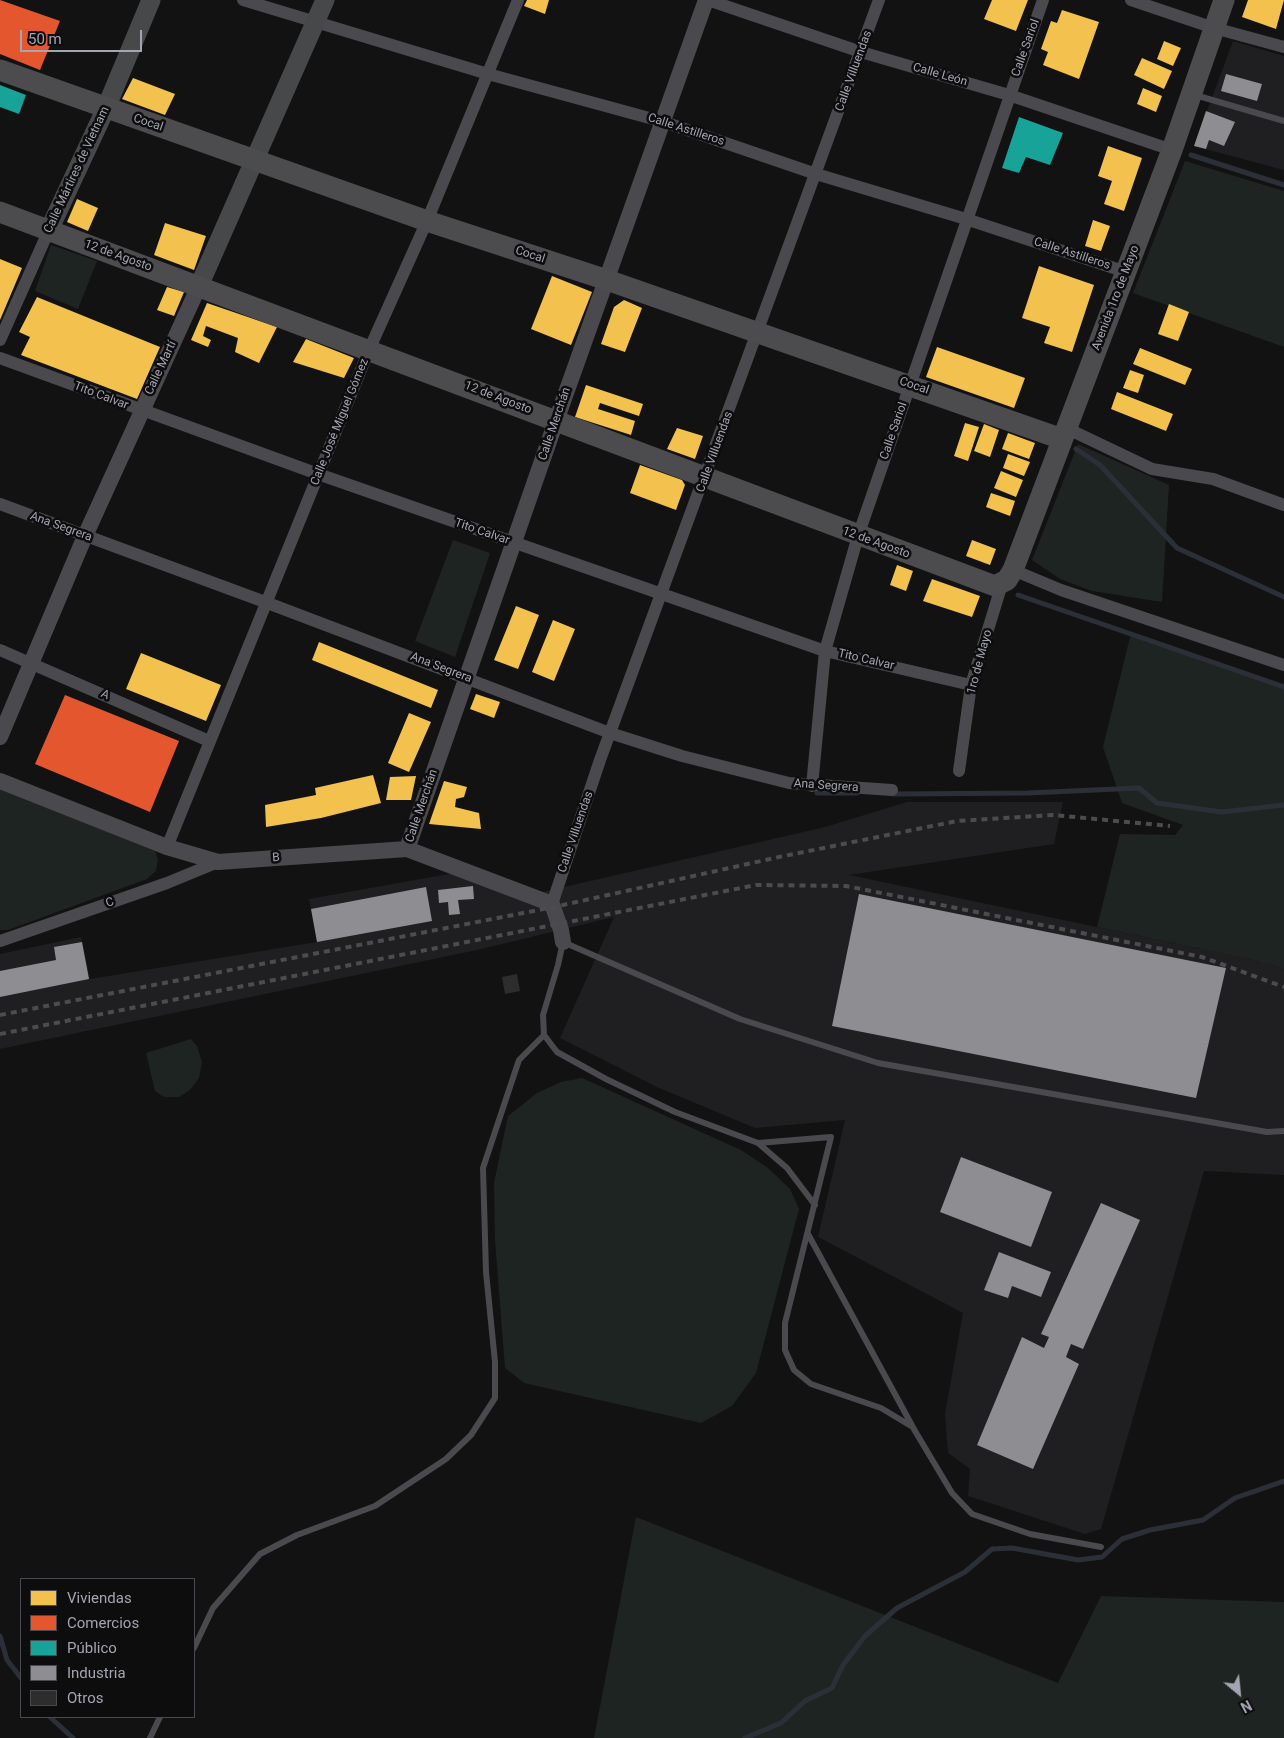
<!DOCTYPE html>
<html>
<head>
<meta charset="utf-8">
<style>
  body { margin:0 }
  #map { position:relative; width:1284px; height:1738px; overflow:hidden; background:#121213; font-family:Roboto,sans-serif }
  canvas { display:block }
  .legend { position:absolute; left:20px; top:1578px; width:175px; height:140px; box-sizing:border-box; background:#0d0d0e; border:1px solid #494a50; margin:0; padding:6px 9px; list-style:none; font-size:15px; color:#a4a5b2 }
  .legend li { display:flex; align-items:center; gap:10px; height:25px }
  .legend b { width:25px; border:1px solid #494a50 }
  .north { position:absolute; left:1214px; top:1668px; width:50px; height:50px; -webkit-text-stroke:4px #0d0d0e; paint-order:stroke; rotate:152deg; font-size:14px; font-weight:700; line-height:20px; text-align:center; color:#a4a5b2 }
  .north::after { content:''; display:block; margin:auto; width:18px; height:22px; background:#a4a5b2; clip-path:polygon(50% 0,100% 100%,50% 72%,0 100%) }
  .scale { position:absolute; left:20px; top:30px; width:122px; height:22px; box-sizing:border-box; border:2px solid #a4a5b2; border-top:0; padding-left:6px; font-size:15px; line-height:18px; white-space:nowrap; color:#a4a5b2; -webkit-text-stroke:4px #0d0d0e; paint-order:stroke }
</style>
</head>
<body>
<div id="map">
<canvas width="1284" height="1738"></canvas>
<ul class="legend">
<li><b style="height:14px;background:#f2c14e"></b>Viviendas</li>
<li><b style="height:14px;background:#e4572e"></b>Comercios</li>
<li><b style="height:14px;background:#17a398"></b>Público</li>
<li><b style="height:14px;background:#8d8d92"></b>Industria</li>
<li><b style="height:14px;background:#2d2d2e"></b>Otros</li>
</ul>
<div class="north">N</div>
<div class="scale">50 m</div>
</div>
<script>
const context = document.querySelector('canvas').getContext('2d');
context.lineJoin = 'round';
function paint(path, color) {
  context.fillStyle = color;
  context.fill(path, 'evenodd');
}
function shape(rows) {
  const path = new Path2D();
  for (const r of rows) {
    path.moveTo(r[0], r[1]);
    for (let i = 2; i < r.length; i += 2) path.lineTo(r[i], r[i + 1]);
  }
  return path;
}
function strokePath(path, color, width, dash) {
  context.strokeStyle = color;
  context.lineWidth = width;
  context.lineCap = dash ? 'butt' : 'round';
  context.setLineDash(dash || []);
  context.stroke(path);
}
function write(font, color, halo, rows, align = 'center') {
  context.font = font + ' Roboto,sans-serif';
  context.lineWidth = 5;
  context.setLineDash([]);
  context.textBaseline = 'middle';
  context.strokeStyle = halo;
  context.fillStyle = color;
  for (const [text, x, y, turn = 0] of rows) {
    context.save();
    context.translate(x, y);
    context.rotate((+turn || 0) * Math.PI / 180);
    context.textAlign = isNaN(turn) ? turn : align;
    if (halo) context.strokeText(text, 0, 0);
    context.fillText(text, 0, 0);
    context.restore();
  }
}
paint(shape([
  [1233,41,1284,56,1284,170,1194,146],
  [907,802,1063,802,1054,844,849,875,1273,964,1284,970,1284,1175,1204,1171,1101,1529,1085,1534,968,1496,970,1469,948,1453,945,1414,963,1313,818,1237,845,1120,755,1128,657,1087,560,1038,614,917,477,950,0,1049,0,954,81,937,90,979,317,942,309,899,460,872,525,896,825,827]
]), '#1f1f21');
paint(shape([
  [1185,161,1284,191,1284,347,1133,293],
  [51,245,97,261,78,309,35,291],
  [1078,444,1169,485,1162,602,1092,591,1060,579,1032,560],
  [453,540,490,553,455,657,415,641],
  [1131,633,1284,687,1284,970,1272,964,1097,927,1120,834,1175,835,1183,825,1122,803,1103,747],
  [0,786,155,851,158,860,156,871,147,879,8,930,0,930],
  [191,1039,197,1046,202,1062,199,1078,190,1090,179,1097,164,1097,155,1091,146,1053],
  [582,1078,741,1150,768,1168,790,1189,799,1209,756,1373,732,1406,701,1423,524,1383,505,1368,495,1240,494,1183,508,1116,537,1093,561,1082],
  [636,1517,1058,1683,1101,1596,1284,1602,1284,1738,594,1738]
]), '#1e2421');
paint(shape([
  [527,0,549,0,545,14,524,6],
  [992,0,1028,0,1016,31,984,19],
  [1248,0,1284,0,1276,29,1242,17],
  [1062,10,1099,22,1079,79,1043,65,1048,52,1041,49,1051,21,1057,23],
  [1164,41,1181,48,1173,66,1157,59],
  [1142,58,1172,71,1164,89,1134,75],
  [133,78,175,94,165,115,122,99],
  [1143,88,1162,96,1156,112,1137,104],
  [1108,146,1142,158,1124,211,1104,204,1112,181,1098,176],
  [77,199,98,208,88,231,67,222],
  [1093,220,1110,226,1101,251,1085,246],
  [165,223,206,236,194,270,154,255],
  [0,259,22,268,0,320],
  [1039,266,1094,285,1072,352,1044,343,1050,327,1022,318],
  [552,276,592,292,571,345,531,329],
  [167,287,184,292,174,316,157,310],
  [37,297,160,347,137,399,21,355,30,337,19,332],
  [624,300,642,308,625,352,601,344,614,307],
  [207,303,277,327,259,363,235,352,238,338,206,326,203,336,211,340,208,347,191,340],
  [1169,304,1189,312,1178,341,1158,334],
  [306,339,354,358,344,378,293,362],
  [937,347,1025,378,1014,408,926,377],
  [1140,348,1192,369,1185,385,1133,364],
  [1130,370,1144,375,1138,393,1123,388],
  [586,385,643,404,639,416,600,403,598,409,635,421,631,435,575,417],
  [1117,392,1173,414,1166,431,1111,409],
  [965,423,979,427,968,461,954,456],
  [984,424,999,430,990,457,974,451],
  [677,428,703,436,695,459,667,449],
  [1008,433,1035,443,1029,459,1002,449],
  [1008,454,1030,462,1024,476,1003,468],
  [640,465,682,480,685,485,676,510,630,493],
  [1001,471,1023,480,1016,497,994,488],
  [991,493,1015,501,1010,516,986,507],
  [972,540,996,549,990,565,966,556],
  [897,565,913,571,906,591,890,585],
  [932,579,980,596,972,617,923,601],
  [516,606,539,615,518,669,494,660],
  [553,620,575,629,554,681,532,672],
  [319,642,438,690,431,708,312,660],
  [141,653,221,685,206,721,126,689],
  [476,694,500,702,494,718,470,709],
  [409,713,431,722,409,772,388,763],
  [373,775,381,803,321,818,266,827,265,805,316,795,315,788],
  [416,776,411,800,386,800,390,777],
  [444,781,467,787,464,797,456,799,455,807,479,813,481,829,429,824]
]), '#f2c14e');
paint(shape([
  [0,0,60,21,40,70,0,54],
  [65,695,179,741,150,812,35,764]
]), '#e4572e');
paint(shape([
  [0,85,26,95,19,114,0,107],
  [1019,117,1063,133,1050,165,1026,157,1019,173,1002,168]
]), '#17a398');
paint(shape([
  [1226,74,1262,84,1257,101,1221,91],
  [1206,111,1235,122,1224,146,1209,140,1206,149,1194,146],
  [473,886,474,899,458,900,460,914,449,915,448,902,439,903,438,890],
  [426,887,432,921,317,942,311,909],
  [859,894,1226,968,1196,1098,832,1026],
  [82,942,89,979,0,997,0,971,56,960,54,947],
  [961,1157,1052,1192,1031,1247,940,1212],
  [1101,1203,1140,1220,1083,1349,1071,1344,1066,1357,1079,1364,1033,1469,977,1445,1022,1337,1044,1348,1049,1337,1041,1334],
  [999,1252,1051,1272,1041,1297,1012,1286,1008,1298,984,1290]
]), '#8d8d92');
strokePath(shape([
  [1191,155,1284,185],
  [1076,449,1100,465,1177,548,1284,597],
  [1018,595,1284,687],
  [817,793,857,793],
  [893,794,1028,793,1139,788,1157,803,1222,812,1284,805],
  [0,1636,7,1660,21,1678],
  [50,1717,73,1738],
  [745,1738,781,1723,805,1701,832,1688,843,1665,865,1636,897,1608,965,1572,992,1549,1012,1548,1078,1560,1102,1557,1122,1539,1150,1530,1203,1520,1235,1498,1284,1481]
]), '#2b3038', 5);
paint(shape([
  [517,974,520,991,505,994,502,977]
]), '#2d2d2e');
strokePath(shape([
  [1195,95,1284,121],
  [758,1143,831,1137,785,1323,785,1350,794,1370,811,1384,881,1408,911,1426],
  [815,1205,787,1168,758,1143,675,1112,606,1079,557,1052,544,1035,543,1015,558,965,563,942,740,1019,878,1063,1267,1132,1284,1131],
  [808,1234,915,1431,952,1493,972,1514,1030,1534,1101,1547],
  [194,1648,213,1608,260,1554,297,1535,375,1506,446,1459,471,1435,495,1398,495,1362,486,1272,483,1168,519,1060,544,1035],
  [150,1738,160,1717]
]), '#4a4a4e', 6);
strokePath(shape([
  [243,0,488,74,664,122,816,174,966,219,1126,272],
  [708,0,861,52,1009,95,1172,150],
  [1131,0,1214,28,1284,47],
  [0,340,49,230],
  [0,358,318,474,825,651,971,685],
  [1066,428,1152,469,1213,479,1284,505],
  [0,504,265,602,610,733,682,756,789,783,892,790],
  [1013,570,1061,590,1284,665],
  [0,650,209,741],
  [959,771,971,685,1002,584],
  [812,786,825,651,858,536,1043,0],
  [167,847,369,350,427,221,518,0],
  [552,904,600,760,879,0],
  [0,941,167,883,218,862]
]), '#4a4a4e', 12);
strokePath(shape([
  [0,737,85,536,199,286],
  [0,781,167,847,218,862,407,849,552,904,561,930,563,942],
  [407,849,556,421,706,0]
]), '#4a4a4e', 16);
strokePath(shape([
  [49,230,106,108,151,0],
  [199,286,325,0]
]), '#47484a', 19);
strokePath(shape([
  [0,70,427,221,607,280,1062,439],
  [0,212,995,586,1007,580,1013,570,1172,150,1224,0]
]), '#4c4c4f', 21);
strokePath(shape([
  [0,1015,554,907,779,857,957,821,1053,815,1170,826],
  [0,1034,756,885,846,886,1202,957,1284,987]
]), '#4c4c4f', 4, [6, 5]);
write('12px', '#a4a5b2', '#0d0d0e', [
  ["Calle Sariol",1026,48,-70],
  ["Calle Villuendas",854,71,-70],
  ["Calle León",940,75,16],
  ["Cocal",148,123,19],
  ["Calle Astilleros",686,130,18],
  ["Calle Mártires de Vietnam",77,170,-65],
  ["Calle Astilleros",1072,254,18],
  ["Cocal",530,255,18],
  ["12 de Agosto",118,256,20],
  ["Avenida 1ro de Mayo",1116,298,-69],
  ["Calle Martí",161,368,-65],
  ["Cocal",914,386,19],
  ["Tito Calvar",101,396,21],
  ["12 de Agosto",498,398,21],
  ["Calle José Miguel Gómez",340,422,-68],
  ["Calle Merchán",555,424,-71],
  ["Calle Sariol",894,431,-71],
  ["Calle Villuendas",715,452,-70],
  ["Ana Segrera",61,527,20],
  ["Tito Calvar",482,532,19],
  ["12 de Agosto",876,543,20],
  ["Tito Calvar",866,660,13],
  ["1ro de Mayo",980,662,-75],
  ["Ana Segrera",441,668,21],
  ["A",105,695,24],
  ["Ana Segrera",826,786,4],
  ["Calle Merchán",422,806,-71],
  ["Calle Villuendas",576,832,-71],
  ["B",276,858,-4],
  ["C",110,903,-19]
]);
</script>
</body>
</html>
